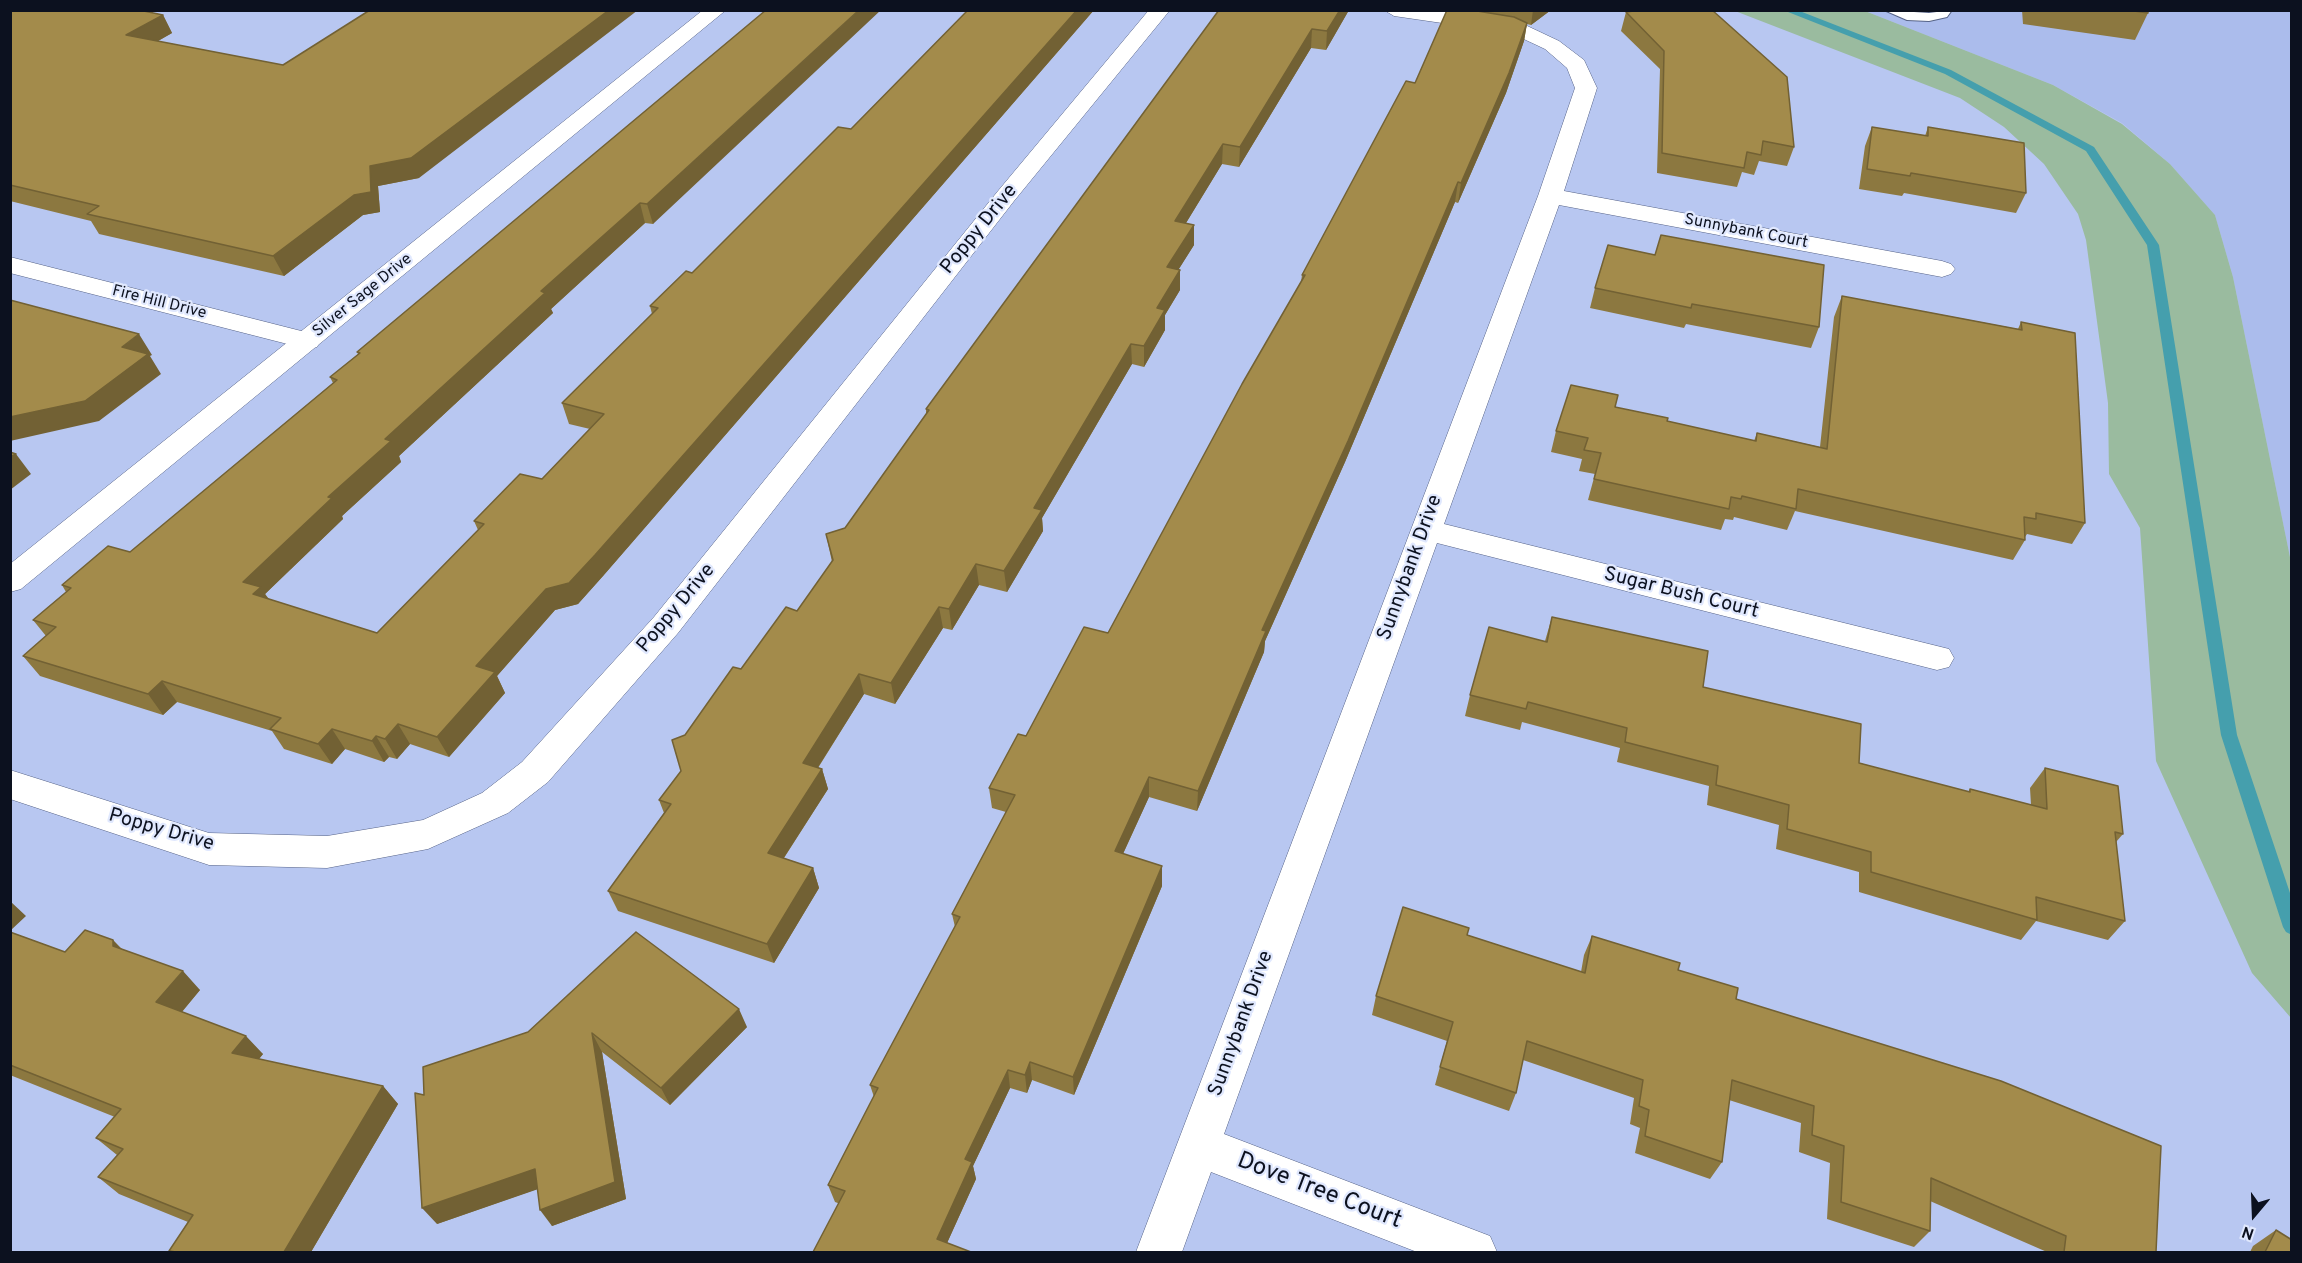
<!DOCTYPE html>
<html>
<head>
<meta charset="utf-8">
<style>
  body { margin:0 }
  #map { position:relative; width:2302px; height:1263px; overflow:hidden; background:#b8c7f1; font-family:Overpass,sans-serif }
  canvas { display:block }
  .frame { position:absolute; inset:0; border:12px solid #0c111f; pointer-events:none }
  .north { position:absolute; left:2224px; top:1185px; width:60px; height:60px; -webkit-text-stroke:4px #e0e8fe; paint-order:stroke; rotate:199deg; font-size:16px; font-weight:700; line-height:24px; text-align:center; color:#0c111f }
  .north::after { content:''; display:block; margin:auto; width:21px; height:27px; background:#0c111f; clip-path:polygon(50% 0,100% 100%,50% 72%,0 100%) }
</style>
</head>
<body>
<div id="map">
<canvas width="2302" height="1263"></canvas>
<div class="frame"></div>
<div class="north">N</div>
</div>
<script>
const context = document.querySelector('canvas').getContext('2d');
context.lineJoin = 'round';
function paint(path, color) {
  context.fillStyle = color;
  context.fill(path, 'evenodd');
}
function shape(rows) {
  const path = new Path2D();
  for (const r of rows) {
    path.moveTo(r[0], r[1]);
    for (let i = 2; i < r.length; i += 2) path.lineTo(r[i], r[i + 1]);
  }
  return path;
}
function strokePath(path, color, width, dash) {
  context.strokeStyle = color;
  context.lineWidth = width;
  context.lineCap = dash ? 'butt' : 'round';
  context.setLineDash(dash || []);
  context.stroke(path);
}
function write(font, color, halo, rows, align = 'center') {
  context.font = font + ' Overpass,sans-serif';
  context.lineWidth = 4.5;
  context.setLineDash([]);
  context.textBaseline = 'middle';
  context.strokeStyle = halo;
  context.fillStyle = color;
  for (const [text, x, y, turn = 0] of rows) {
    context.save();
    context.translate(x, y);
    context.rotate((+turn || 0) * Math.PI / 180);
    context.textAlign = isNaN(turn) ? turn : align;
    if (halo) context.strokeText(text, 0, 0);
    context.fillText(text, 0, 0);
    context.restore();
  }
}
paint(shape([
  [1865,11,2291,11,2291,562,2233,277,2215,215,2170,164,2122,123,2053,85]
]), '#abbcec');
paint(shape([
  [1735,11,1865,11,2053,85,2122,124,2170,164,2215,215,2233,277,2291,562,2291,1018,2252,973,2156,761,2140,528,2109,474,2108,403,2086,240,2078,214,2044,164,2004,127,1960,98]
]), '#9abb9f');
paint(shape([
  [1783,10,1797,10,1951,70,2094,147,2159,245,2237,735,2292,899,2292,935,2286,932,2283,927,2221,735,2147,245,2086,151,1945,74,1783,10]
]), '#459fad');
const service = shape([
  [1884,10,1929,13,1952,10,1947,17,1929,21,1907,20,1884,10]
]);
const minor = shape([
  [1149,10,1170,10,1014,201,678,633,548,782,508,813,428,849,327,868,209,865,10,799,10,770,209,833,327,836,423,820,482,793,522,762,654,617,998,191,1149,10],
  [1384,10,1439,10,1523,24,1559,41,1584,60,1597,88,1564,191,1942,261,1951,264,1955,269,1951,274,1942,277,1559,205,1444,524,1937,646,1949,649,1954,658,1949,667,1937,670,1437,543,1224,1134,1490,1236,1497,1252,1417,1252,1211,1172,1182,1252,1136,1252,1538,196,1575,88,1567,68,1545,49,1511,33,1394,16,1384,10],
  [10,257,317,335,320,341,317,347,307,349,10,273,10,257]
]);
const tertiary = shape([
  [703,10,726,10,21,589,10,592,10,564,703,10]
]);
strokePath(service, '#566387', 2);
strokePath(minor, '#566387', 1);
strokePath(tertiary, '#566387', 1);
paint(service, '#fff');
paint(minor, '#fff');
paint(tertiary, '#fff');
paint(shape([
  [10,10,163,15,172,33,158,41,419,178,378,186,380,212,363,215,284,276,99,234,91,221,10,201],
  [766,10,653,224,645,223,551,309,553,313,399,456,401,462,342,516,343,519,265,594,269,599,377,633,478,530,474,521,542,479,590,429,569,424,562,403,652,314,650,306,692,273,851,129,968,10,1094,10,603,576,578,604,555,610,497,676,505,693,449,757,410,744,397,759,389,757,384,762,345,749,332,764,284,749,272,731,177,702,163,715,40,676,23,656,46,636,33,620,66,592,62,585,130,552,333,383,330,377,358,354,357,352],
  [1219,10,1349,10,1326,50,1311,48,1239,167,1222,164,1186,223,1194,245,1178,270,1180,270,1180,290,1165,315,1165,330,1144,367,1132,364,1042,518,1043,531,1007,592,979,585,952,630,943,628,895,704,864,694,818,768,822,769,828,789,784,858,813,868,819,888,774,963,618,911,608,891,664,813,659,800,681,771,685,735,741,669,797,611,832,562,826,534,845,528,926,414,926,409],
  [1447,10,1551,10,1531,25,1527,24,1524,41,1506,93,1458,203,1455,202,1345,462,1265,641,1264,652,1197,811,1149,797,1123,854,1162,886,1074,1095,1032,1080,1027,1093,1010,1088,973,1166,976,1179,947,1243,835,1202,828,1185,874,1097,870,1085,955,927,952,914,1006,812,992,808,989,788,1026,736,1108,633,1301,282,1302,275,1415,83],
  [2022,10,2148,10,2148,13,2135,40,2023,24],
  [1626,12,1794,147,1787,166,1759,161,1754,175,1742,172,1737,187,1657,173,1660,69,1621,31],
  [1872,127,1925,136,1928,127,2026,193,2016,213,1904,193,1902,196,1859,189,1865,146],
  [1655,255,1819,327,1811,348,1686,324,1684,328,1590,308,1595,288],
  [1842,296,2018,329,2021,322,2085,523,2072,544,2027,534,2025,537,2025,540,2013,560,1795,511,1787,530,1734,517,1733,520,1725,519,1721,530,1588,500,1595,474,1579,471,1582,459,1551,452,1556,431,1615,407,1667,421,1754,441,1757,433,1820,447,1834,317],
  [1552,617,1703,687,1859,763,1968,792,1970,789,2031,805,2030,788,2045,768,2123,834,2116,842,2125,921,2108,940,2036,921,2021,940,1859,892,1859,872,1776,849,1779,825,1707,805,1709,786,1617,762,1620,748,1522,722,1520,730,1465,716,1470,695,1545,641],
  [10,932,65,952,113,940,122,949,200,990,182,1012,263,1054,259,1059,383,1086,398,1104,311,1252,172,1252,169,1251,188,1222,119,1194,98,1177,117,1155,96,1138,115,1117,10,1075],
  [1467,935,1581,972,1584,955,1592,936,1678,970,1736,999,2156,1252,2047,1252,1930,1201,1930,1231,1914,1247,1827,1219,1830,1163,1799,1152,1801,1123,1729,1100,1722,1162,1710,1179,1635,1153,1640,1128,1630,1124,1634,1098,1523,1060,1516,1093,1509,1111,1435,1085,1447,1041,1372,1015,1376,996],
  [747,1027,670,1105,602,1052,626,1199,552,1226,537,1189,437,1224,528,1032],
  [2276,1230,2292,1252,2250,1252,2253,1246]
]), '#8c7840');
paint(shape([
  [609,10,638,10,419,178,378,186,380,212,363,215,284,276,273,256,370,166],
  [859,10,881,10,653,224,647,204],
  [1077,10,1094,10,603,576,578,604,555,610,497,676,505,693,449,757,437,737,476,666,546,589],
  [1340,10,1349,10,1326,50,1327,31],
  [1533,10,1551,10,1531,25],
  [163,15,172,33,135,54,126,35],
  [1527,23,1524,41,1506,93,1458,203,1461,183],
  [1312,29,1311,48,1239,167,1240,147],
  [1223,144,1222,164,1175,241,1175,221],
  [1458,182,1455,202,1345,462,1265,641,1264,652,1197,811,1198,791,1262,630],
  [640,203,645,223,551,309,553,313,399,456,401,462,342,516,343,519,265,594,274,608,266,615,243,582,328,497,385,439,541,291],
  [1194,225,1194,245,1167,288,1167,267],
  [1180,270,1180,290,1165,315,1165,330,1144,367,1144,346,1157,308],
  [139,334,152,355,150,356,161,374,99,421,10,441,10,417,122,347],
  [1131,344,1132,364,1042,518,1043,531,1007,592,1004,571,1034,508],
  [16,454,31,474,10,490,10,457],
  [976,564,979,585,952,630,949,609],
  [939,607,943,628,895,704,891,683],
  [859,674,864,694,808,783,803,763],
  [162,681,177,702,163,715,148,694],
  [398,724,410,744,397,759,385,739],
  [332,729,345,749,332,764,318,744],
  [376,736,389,757,384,762,372,741],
  [822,769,828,789,774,873,768,853],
  [1149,777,1149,797,1115,871,1115,851],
  [1162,866,1162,886,1074,1095,1073,1077],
  [813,868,819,888,774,963,767,944],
  [10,901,26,916,10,931],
  [113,940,131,960,113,946],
  [183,971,200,990,174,1021,156,1002],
  [739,1009,747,1027,670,1105,661,1088],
  [592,1033,602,1052,626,1199,552,1226,540,1210],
  [246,1036,263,1054,249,1071,232,1053],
  [1030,1062,1032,1080,1027,1093,1025,1075],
  [1008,1070,1010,1088,973,1166,976,1179,943,1252,937,1239,965,1159],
  [383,1086,398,1104,311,1252,284,1252],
  [535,1169,547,1186,437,1224,422,1208]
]), '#726134');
const building = shape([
  [10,10,139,10,163,15,126,35,283,65,370,10,609,10,411,158,370,166,371,192,354,195,273,256,87,214,99,206,10,185,10,10],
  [766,10,859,10,647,204,640,203,541,291,545,293,385,439,391,441,328,497,332,498,243,582,261,587,253,594,377,633,484,524,474,521,520,474,542,479,604,414,562,403,658,308,650,306,686,271,692,273,838,127,851,129,968,10,1077,10,595,555,569,583,546,589,476,666,495,672,437,737,398,724,385,739,376,736,372,741,332,729,318,744,270,729,281,718,162,681,148,694,23,656,56,627,33,620,71,588,62,585,108,546,130,552,337,380,330,377,360,353,357,352,766,10],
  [1219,10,1340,10,1327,31,1312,29,1240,147,1223,144,1175,221,1194,225,1167,267,1180,270,1157,308,1165,310,1144,346,1131,344,1034,508,1042,510,1004,571,976,564,949,609,939,607,891,683,859,674,803,763,822,769,768,853,813,868,767,944,608,891,671,804,659,800,681,771,672,740,685,735,733,667,741,669,786,607,797,611,833,560,826,534,845,528,929,410,926,409,1219,10],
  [1447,10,1471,10,1514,17,1527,23,1509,73,1461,183,1458,182,1348,441,1262,630,1266,631,1198,791,1149,777,1115,851,1162,866,1073,1077,1030,1062,1025,1075,1008,1070,965,1159,972,1162,937,1239,971,1252,813,1252,845,1191,828,1185,878,1088,870,1085,960,917,952,914,1015,795,989,788,1018,734,1026,736,1084,627,1108,633,1242,384,1305,275,1302,275,1406,81,1415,83,1447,10],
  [1641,10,1712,10,1787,77,1794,147,1763,141,1761,155,1747,152,1744,168,1662,153,1664,51,1626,12,1641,10],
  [2127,10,2148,10,2148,13,2127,10],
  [1872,127,1928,136,1928,127,2024,143,2026,193,1911,173,1910,176,1867,169,1872,127],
  [1661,235,1824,265,1819,327,1692,304,1691,308,1595,288,1608,245,1655,255,1661,235],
  [1842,296,2022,330,2021,322,2075,333,2085,523,2036,513,2036,519,2024,517,2025,540,1798,489,1796,509,1742,496,1741,499,1731,497,1729,509,1594,479,1601,453,1584,450,1588,438,1556,431,1571,385,1618,395,1615,407,1668,418,1667,421,1756,441,1757,433,1827,449,1842,296],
  [10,300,139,334,122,347,148,354,85,401,10,417,10,300],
  [10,452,16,454,10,457,10,452],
  [1552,617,1708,651,1703,687,1861,724,1859,763,1970,792,1970,789,2047,809,2045,768,2118,786,2123,834,2115,832,2125,921,2036,897,2037,920,1871,872,1871,852,1787,829,1789,805,1716,785,1718,766,1625,742,1627,728,1528,702,1526,709,1470,695,1489,627,1547,642,1552,617],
  [1403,907,1469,928,1467,935,1585,973,1592,936,1680,963,1678,970,1738,988,1736,999,2001,1081,2161,1146,2156,1252,2064,1252,2066,1236,1931,1178,1930,1231,1841,1202,1844,1146,1812,1135,1814,1106,1732,1080,1722,1162,1645,1136,1649,1110,1639,1106,1643,1080,1527,1041,1516,1093,1440,1067,1453,1022,1376,996,1403,907],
  [85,930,113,940,113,946,183,971,156,1002,246,1036,232,1053,383,1086,284,1252,176,1252,169,1251,193,1215,98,1177,123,1149,96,1138,121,1109,10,1065,10,932,65,952,85,930],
  [636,932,739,1009,661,1088,592,1033,615,1182,540,1210,535,1169,422,1208,415,1093,424,1095,423,1067,528,1032,636,932],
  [2276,1230,2292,1240,2292,1252,2265,1252,2276,1230]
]);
paint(building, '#a38b4b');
strokePath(building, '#726134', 1.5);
write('16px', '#0c111f', '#e0e8fe', [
  ["Sunnybank Court",1746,232,11],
  ["Silver Sage Drive",363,296,-39],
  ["Fire Hill Drive",159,303,14]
]);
write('20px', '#0c111f', '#e0e8fe', [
  ["Poppy Drive",980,230,-51],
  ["Sunnybank Drive",1411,568,-70],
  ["Sugar Bush Court",1681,594,14],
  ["Poppy Drive",677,609,-50],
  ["Poppy Drive",161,831,16],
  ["Sunnybank Drive",1242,1024,-70]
]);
write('24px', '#0c111f', '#e0e8fe', [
  ["Dove Tree Court",1319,1192,21]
]);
</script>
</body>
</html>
